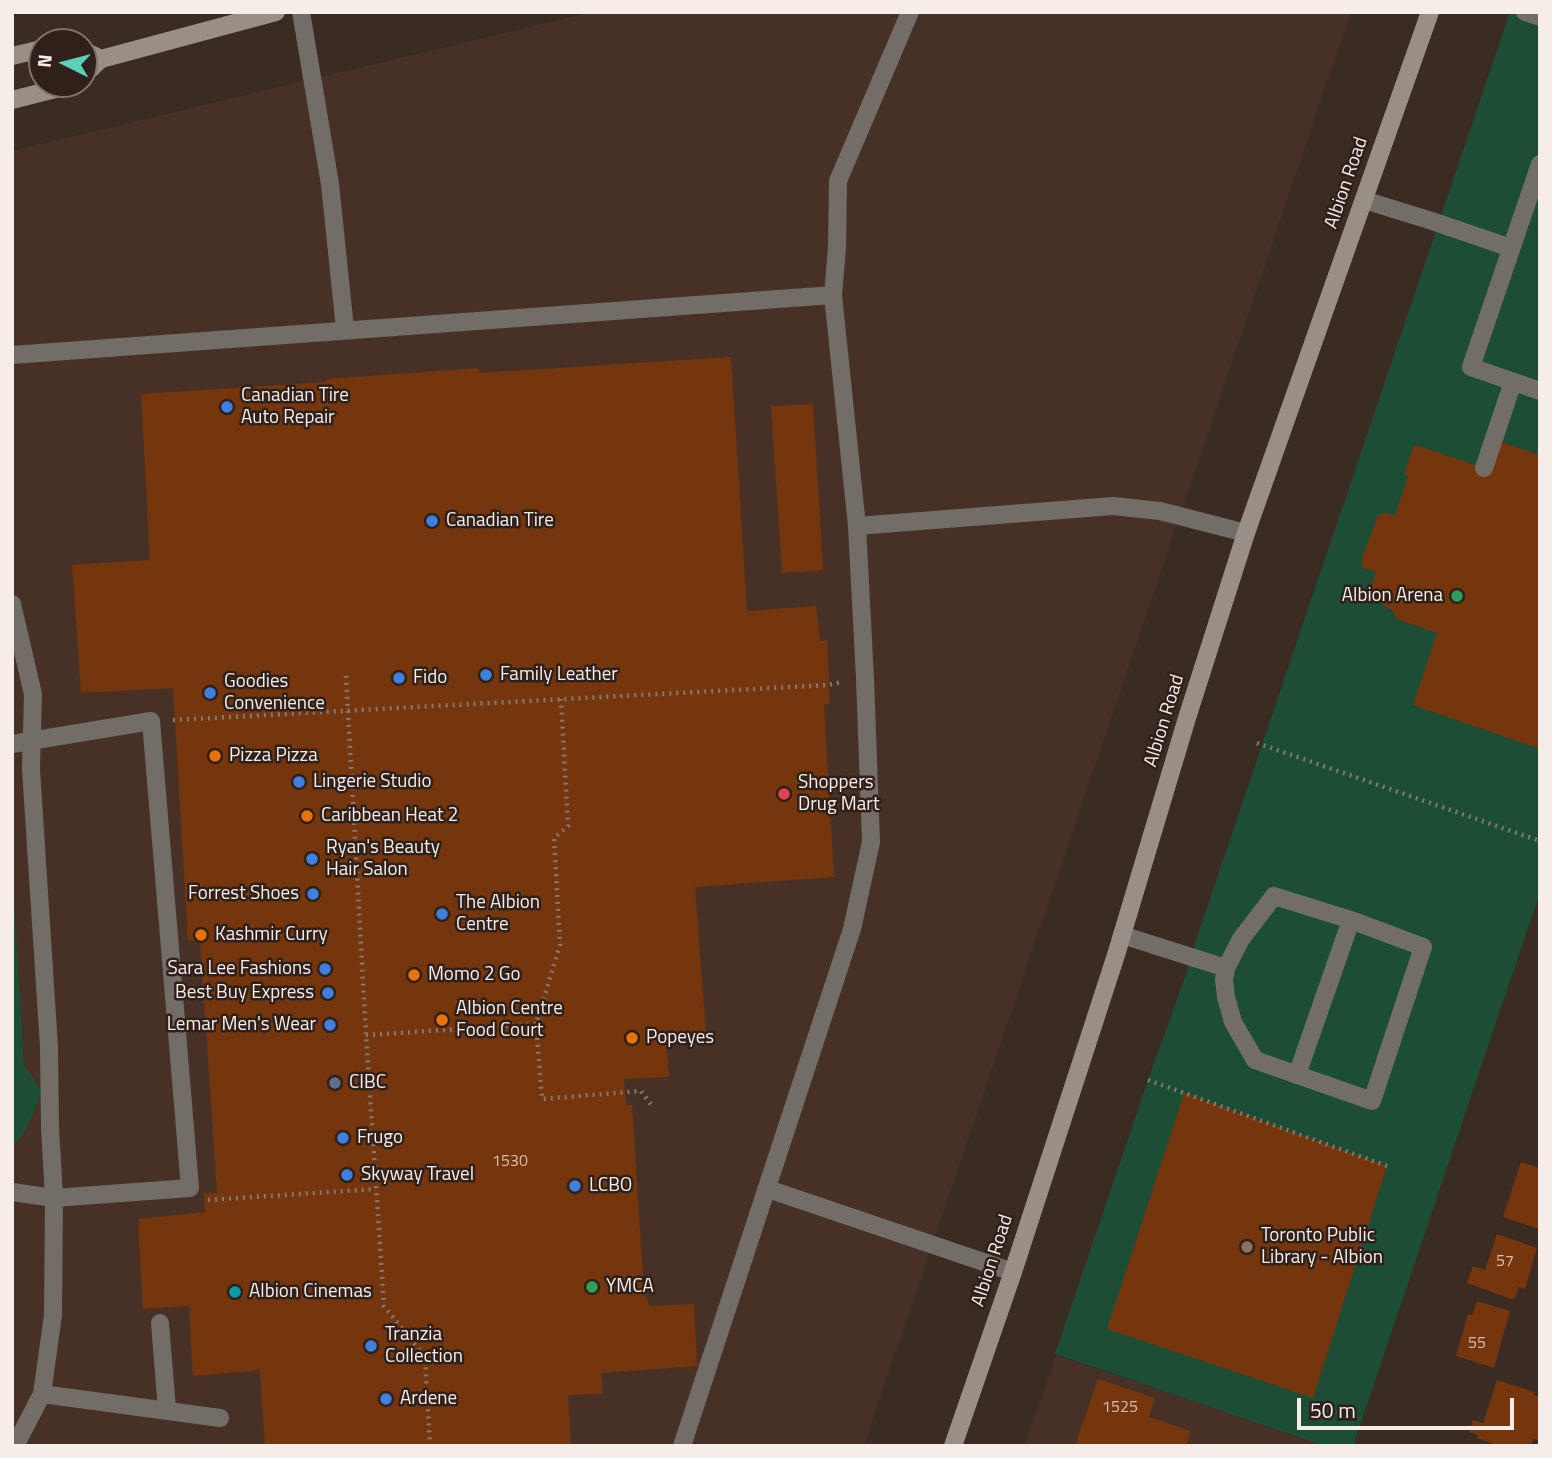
<!DOCTYPE html>
<html>
<head>
<meta charset="utf-8">
<style>
  body { margin:0 }
  #map { position:relative; width:1552px; height:1458px; overflow:hidden; background:#3a2b23; font-family:"Titillium Web",sans-serif }
  canvas { display:block }
  .frame { position:absolute; inset:0; border:14px solid #f7ede8; pointer-events:none }
  .north { position:absolute; left:28px; top:28px; width:70px; height:70px; box-sizing:border-box; background:#2f2119; border:2px solid #7f736c; border-radius:50%; rotate:276deg; font-size:19px; font-weight:700; line-height:28px; text-align:center; color:#f7ede8 }
  .north::after { content:''; display:block; margin:auto; width:24px; height:32px; background:#5bcebc; clip-path:polygon(50% 0,100% 100%,50% 72%,0 100%) }
  .scale { position:absolute; left:1297px; top:1398px; width:217px; height:32px; box-sizing:border-box; border:4px solid #f7ede8; border-top:0; padding-left:9px; font-size:21px; line-height:24px; white-space:nowrap; color:#f7ede8; -webkit-text-stroke:5px #2f2119; paint-order:stroke }
</style>
</head>
<body>
<div id="map">
<canvas width="1552" height="1458"></canvas>
<div class="frame"></div>
<div class="north">N</div>
<div class="scale">50 m</div>
</div>
<script>
const context = document.querySelector('canvas').getContext('2d');
context.lineJoin = 'round';
function paint(path, color) {
  context.fillStyle = color;
  context.fill(path, 'evenodd');
}
function shape(rows) {
  const path = new Path2D();
  for (const r of rows) {
    path.moveTo(r[0], r[1]);
    for (let i = 2; i < r.length; i += 2) path.lineTo(r[i], r[i + 1]);
  }
  return path;
}
function strokePath(path, color, width, dash) {
  context.strokeStyle = color;
  context.lineWidth = width;
  context.lineCap = dash ? 'butt' : 'round';
  context.setLineDash(dash || []);
  context.stroke(path);
}
function write(font, color, halo, rows, align = 'center') {
  context.font = font + ' "Titillium Web",sans-serif';
  context.lineWidth = 5;
  context.setLineDash([]);
  context.textBaseline = 'middle';
  context.strokeStyle = halo;
  context.fillStyle = color;
  for (const [text, x, y, turn = 0] of rows) {
    context.save();
    context.translate(x, y);
    context.rotate((+turn || 0) * Math.PI / 180);
    context.textAlign = isNaN(turn) ? turn : align;
    if (halo) context.strokeText(text, 0, 0);
    context.fillText(text, 0, 0);
    context.restore();
  }
}
paint(shape([
  [592,12,1351,12,864,1446,12,1446,12,151],
  [1056,1355,1325,1446,1024,1446]
]), '#473126');
paint(shape([
  [1510,12,1540,12,1540,892,1353,1446,1325,1446,1055,1354,1148,1080,1185,977,1198,934],
  [12,870,24,1065,42,1091,28,1126,12,1148]
]), '#1c4e36');
paint(shape([
  [731,357,747,611,816,606,820,641,827,640,830,704,824,704,834,877,695,887,706,1033,666,1035,669,1077,624,1079,626,1105,632,1105,644,1293,650,1306,694,1304,697,1366,601,1373,603,1394,568,1395,571,1446,265,1446,260,1370,193,1376,189,1306,143,1309,138,1219,205,1212,204,1194,217,1193,200,940,188,941,173,688,81,693,72,565,150,560,141,394,326,382,327,379,479,368,480,373],
  [813,404,823,570,782,573,771,406],
  [1501,442,1540,455,1540,749,1413,705,1437,633,1397,619,1393,611,1382,604,1382,600,1372,594,1371,587,1376,572,1364,568,1362,564,1362,558,1378,515,1384,513,1395,515,1408,477,1405,474,1405,470,1413,448,1416,445,1484,468],
  [1184,1093,1387,1166,1313,1398,1107,1329],
  [1521,1162,1540,1168,1539,1229,1503,1217],
  [1497,1234,1537,1248,1525,1289,1519,1287,1514,1300,1467,1283,1473,1266,1485,1270],
  [1477,1301,1510,1311,1494,1368,1456,1356,1468,1314,1472,1315],
  [1098,1379,1155,1398,1149,1417,1191,1431,1186,1446,1075,1446],
  [1497,1380,1534,1392,1534,1395,1540,1397,1539,1441,1533,1439,1531,1446,1499,1446,1477,1438,1478,1435,1469,1432,1473,1420,1483,1423]
]), '#75360e');
strokePath(shape([
  [346,676,366,1035,384,1306,425,1357,430,1446],
  [173,720,828,685,842,682],
  [1257,743,1540,841],
  [536,1024,542,1099,641,1091,653,1107],
  [366,1035,536,1024,560,945,554,838,568,826,561,699],
  [1148,1080,1387,1166],
  [208,1200,376,1189]
]), '#857871', 4.5, [2, 5]);
strokePath(shape([
  [301,12,330,184,345,329],
  [1525,12,1540,17],
  [1540,164,1471,367,1540,391],
  [1364,200,1432,221,1511,248],
  [12,355,833,295],
  [1484,468,1513,382],
  [857,526,1113,506,1160,511,1246,533],
  [12,604,33,694,31,769,49,1047,50,1127,54,1198,53,1315,42,1394,15,1446],
  [12,744,151,721,190,1188,54,1198,12,1192],
  [1274,896,1351,920,1423,947,1372,1101,1255,1060,1233,1022,1226,997,1224,980,1226,968,1241,939,1274,896],
  [1122,935,1226,968],
  [1297,1075,1351,920],
  [768,1189,1013,1272],
  [160,1323,167,1410],
  [42,1394,220,1418],
  [682,1446,852,929,871,842,865,678,857,526,833,295,837,248,838,181,910,12]
]), '#736d67', 18);
strokePath(shape([
  [84,51,101,59],
  [12,56,42,49],
  [84,75,101,59,276,12],
  [12,100,75,84],
  [953,1446,1013,1272,1116,955,1187,718,1246,533,1430,12]
]), '#998f86', 18);
for (const [x, y, r, color] of [
  [227,407,7,"#3f7fe0"],
  [432,521,7,"#3f7fe0"],
  [1457,596,7,"#2e9e5b"],
  [486,675,7,"#3f7fe0"],
  [399,678,7,"#3f7fe0"],
  [210,693,7,"#3f7fe0"],
  [215,756,7,"#e8710a"],
  [299,782,7,"#3f7fe0"],
  [784,794,7,"#e0444e"],
  [307,816,7,"#e8710a"],
  [312,859,7,"#3f7fe0"],
  [313,894,7,"#3f7fe0"],
  [442,914,7,"#3f7fe0"],
  [201,935,7,"#e8710a"],
  [325,969,7,"#3f7fe0"],
  [414,975,7,"#e8710a"],
  [328,993,7,"#3f7fe0"],
  [442,1020,7,"#e8710a"],
  [330,1025,7,"#3f7fe0"],
  [632,1038,7,"#e8710a"],
  [335,1083,7,"#5c6f8a"],
  [343,1138,7,"#3f7fe0"],
  [347,1175,7,"#3f7fe0"],
  [575,1186,7,"#3f7fe0"],
  [1247,1247,7,"#8d6e63"],
  [592,1287,7,"#2e9e5b"],
  [235,1292,7,"#0f9aa8"],
  [371,1346,7,"#3f7fe0"],
  [386,1399,7,"#3f7fe0"]
]) {
  const dot = new Path2D();
  dot.arc(x, y, r, 0, 2 * Math.PI);
  context.fillStyle = color;
  context.fill(dot);
  strokePath(dot, '#2f2119', 2.5);
}
write('16px', '#d6bfb2', null, [
  ["1530",510,1162],
  ["57",1505,1262],
  ["55",1477,1344],
  ["1525",1120,1408]
]);
write('19px', '#f7ede8', '#2f2119', [
  ["Albion Road",1347,183,-71],
  ["Albion Road",1165,721,-73],
  ["Albion Road",993,1261,-72]
]);
write('19px', '#f7ede8', '#2f2119', [
  ["Canadian Tire",241,396],
  ["Auto Repair",241,418],
  ["Canadian Tire",446,521],
  ["Albion Arena",1443,596,"right"],
  ["Family Leather",500,675],
  ["Fido",413,678],
  ["Goodies",224,682],
  ["Convenience",224,704],
  ["Pizza Pizza",229,756],
  ["Lingerie Studio",313,782],
  ["Shoppers",798,783],
  ["Drug Mart",798,805],
  ["Caribbean Heat 2",321,816],
  ["Ryan's Beauty",326,848],
  ["Hair Salon",326,870],
  ["Forrest Shoes",299,894,"right"],
  ["The Albion",456,903],
  ["Centre",456,925],
  ["Kashmir Curry",215,935],
  ["Sara Lee Fashions",311,969,"right"],
  ["Momo 2 Go",428,975],
  ["Best Buy Express",314,993,"right"],
  ["Albion Centre",456,1009],
  ["Food Court",456,1031],
  ["Lemar Men's Wear",316,1025,"right"],
  ["Popeyes",646,1038],
  ["CIBC",349,1083],
  ["Frugo",357,1138],
  ["Skyway Travel",361,1175],
  ["LCBO",589,1186],
  ["Toronto Public",1261,1236],
  ["Library - Albion",1261,1258],
  ["YMCA",606,1287],
  ["Albion Cinemas",249,1292],
  ["Tranzia",385,1335],
  ["Collection",385,1357],
  ["Ardene",400,1399]
], 'left');
</script>
</body>
</html>
